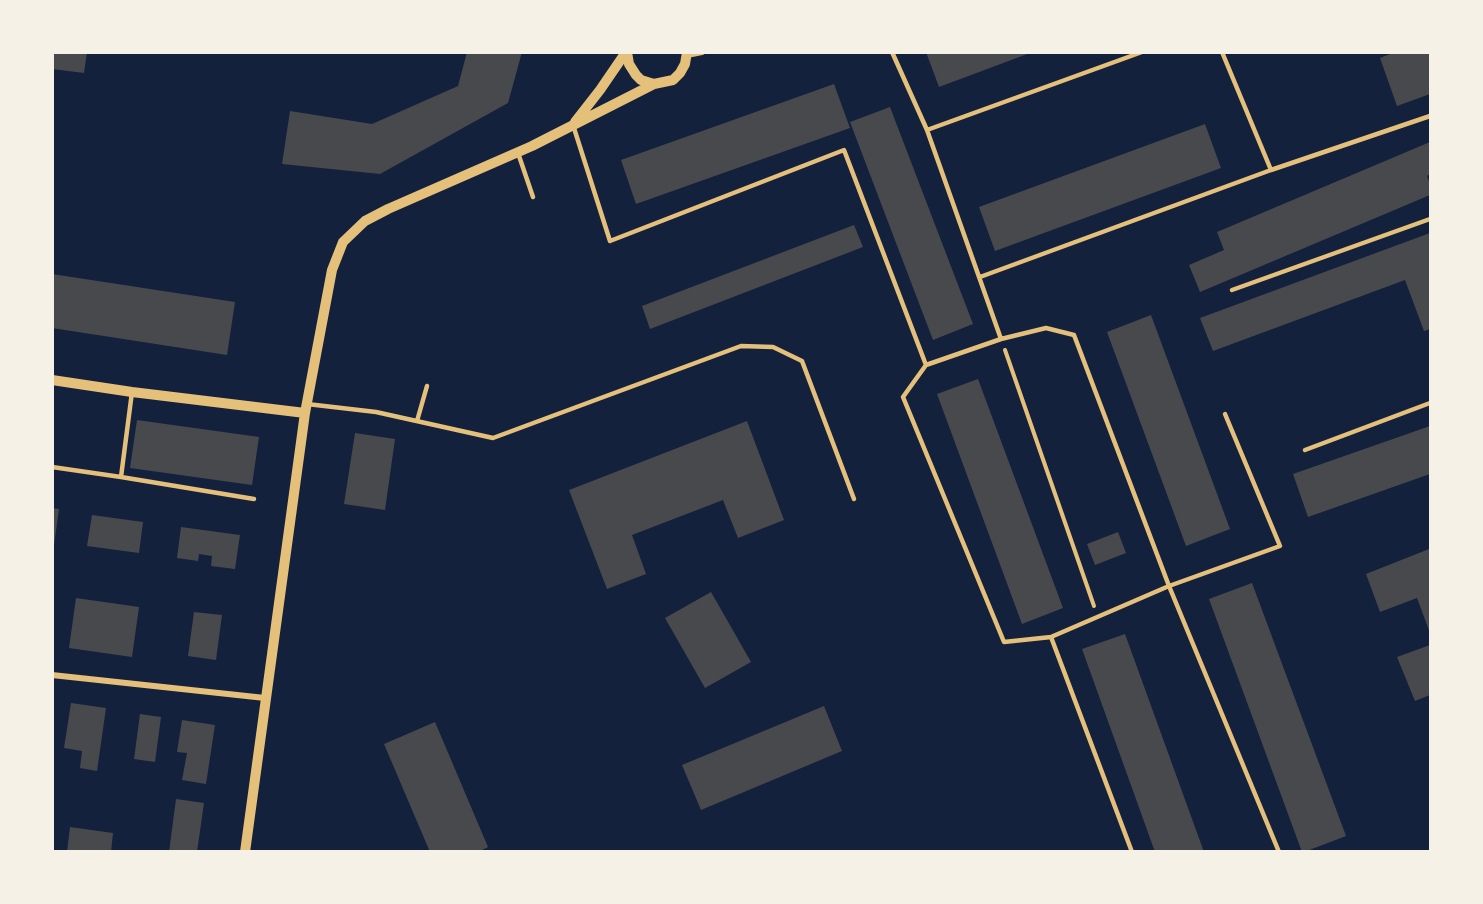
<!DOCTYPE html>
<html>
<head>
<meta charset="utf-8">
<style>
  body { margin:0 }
  #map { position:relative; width:1483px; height:904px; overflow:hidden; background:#14213d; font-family:"Alegreya Sans",sans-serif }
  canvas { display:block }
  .frame { position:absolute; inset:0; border:54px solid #f6f1e7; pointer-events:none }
</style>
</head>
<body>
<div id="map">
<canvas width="1483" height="904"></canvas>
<div class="frame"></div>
</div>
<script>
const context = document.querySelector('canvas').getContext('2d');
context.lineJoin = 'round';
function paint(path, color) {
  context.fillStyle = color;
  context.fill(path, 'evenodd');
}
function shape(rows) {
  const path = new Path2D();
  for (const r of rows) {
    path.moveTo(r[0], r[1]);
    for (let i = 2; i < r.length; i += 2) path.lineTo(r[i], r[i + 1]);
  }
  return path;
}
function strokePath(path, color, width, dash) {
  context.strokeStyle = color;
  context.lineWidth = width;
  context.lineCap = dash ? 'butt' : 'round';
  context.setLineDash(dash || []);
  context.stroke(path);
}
paint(shape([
  [52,52,87,52,84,73,52,69],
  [467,52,522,52,508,103,380,174,282,164,290,111,372,124,458,86],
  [926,52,1030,52,1030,53,939,87],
  [1395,52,1430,52,1430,94,1397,106,1380,58],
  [834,84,850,128,636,204,621,160],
  [890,107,973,324,933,340,850,122],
  [1205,124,1221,168,995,251,979,207],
  [1430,142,1430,174,1427,176,1430,184,1430,195,1200,292,1189,265,1224,250,1217,232],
  [854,225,863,247,650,329,642,306],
  [1430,233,1430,329,1424,331,1405,280,1213,351,1200,318],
  [52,274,235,302,227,355,52,328],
  [1151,315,1230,529,1186,546,1107,332],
  [978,379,1063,608,1022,624,937,394],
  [137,420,259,437,252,485,130,468],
  [747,421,784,520,738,538,723,500,632,535,646,574,607,589,569,490],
  [1430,426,1430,474,1308,517,1293,474],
  [355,433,395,439,385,510,344,504],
  [52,508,59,509,54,545,52,545],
  [92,515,143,522,139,553,87,546],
  [181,527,240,535,235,569,211,566,212,556,199,554,198,561,177,558],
  [1118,532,1126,553,1095,565,1087,544],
  [1429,549,1430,552,1430,633,1417,598,1380,612,1366,574],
  [1252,583,1346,836,1304,852,1302,852,1209,599],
  [711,592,751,662,705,688,665,618],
  [76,598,139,607,132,657,69,648],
  [194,612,222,615,216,660,188,656],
  [1125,634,1204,852,1155,852,1082,649],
  [1430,645,1430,695,1415,701,1397,657],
  [71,703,106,708,97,771,80,768,82,751,64,748],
  [824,706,842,751,701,810,682,765],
  [140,714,161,717,155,762,134,759],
  [182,720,215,725,206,784,182,780,187,753,177,752],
  [435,722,488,847,478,852,430,852,384,744],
  [176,799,204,803,197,852,169,852],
  [70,827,113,833,111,852,67,852]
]), '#48494c');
strokePath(shape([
  [1005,350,1094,606]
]), '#e5c07b', 4);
strokePath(shape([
  [892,52,927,130,1001,339,1046,328,1074,335,1169,586,1279,852],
  [1222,52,1271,170,1430,116],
  [573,125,610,241,844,150,926,365,903,397,1004,642,1051,637,1169,586,1280,546,1225,414],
  [927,130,1142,52],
  [518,153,533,197],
  [980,277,1271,170],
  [1232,290,1430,219],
  [926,365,1001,339],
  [132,392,121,477,254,499],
  [307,404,376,412,493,438,741,346,773,347,802,361,854,499],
  [417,421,427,386],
  [1305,450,1430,403],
  [52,467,121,477],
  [1051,637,1132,852]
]), '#e5c07b', 4.5);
strokePath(shape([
  [687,55,702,52],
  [52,675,265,698]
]), '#e5c07b', 6);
strokePath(shape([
  [627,52,629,64,636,75,641,80,654,84,673,80,680,73,685,64,687,52],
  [575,122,600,90,626,52],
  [52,380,132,392,305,413],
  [245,852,305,413,332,270,343,242,365,221,388,209,532,146,654,84]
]), '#e5c07b', 10);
</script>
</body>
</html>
